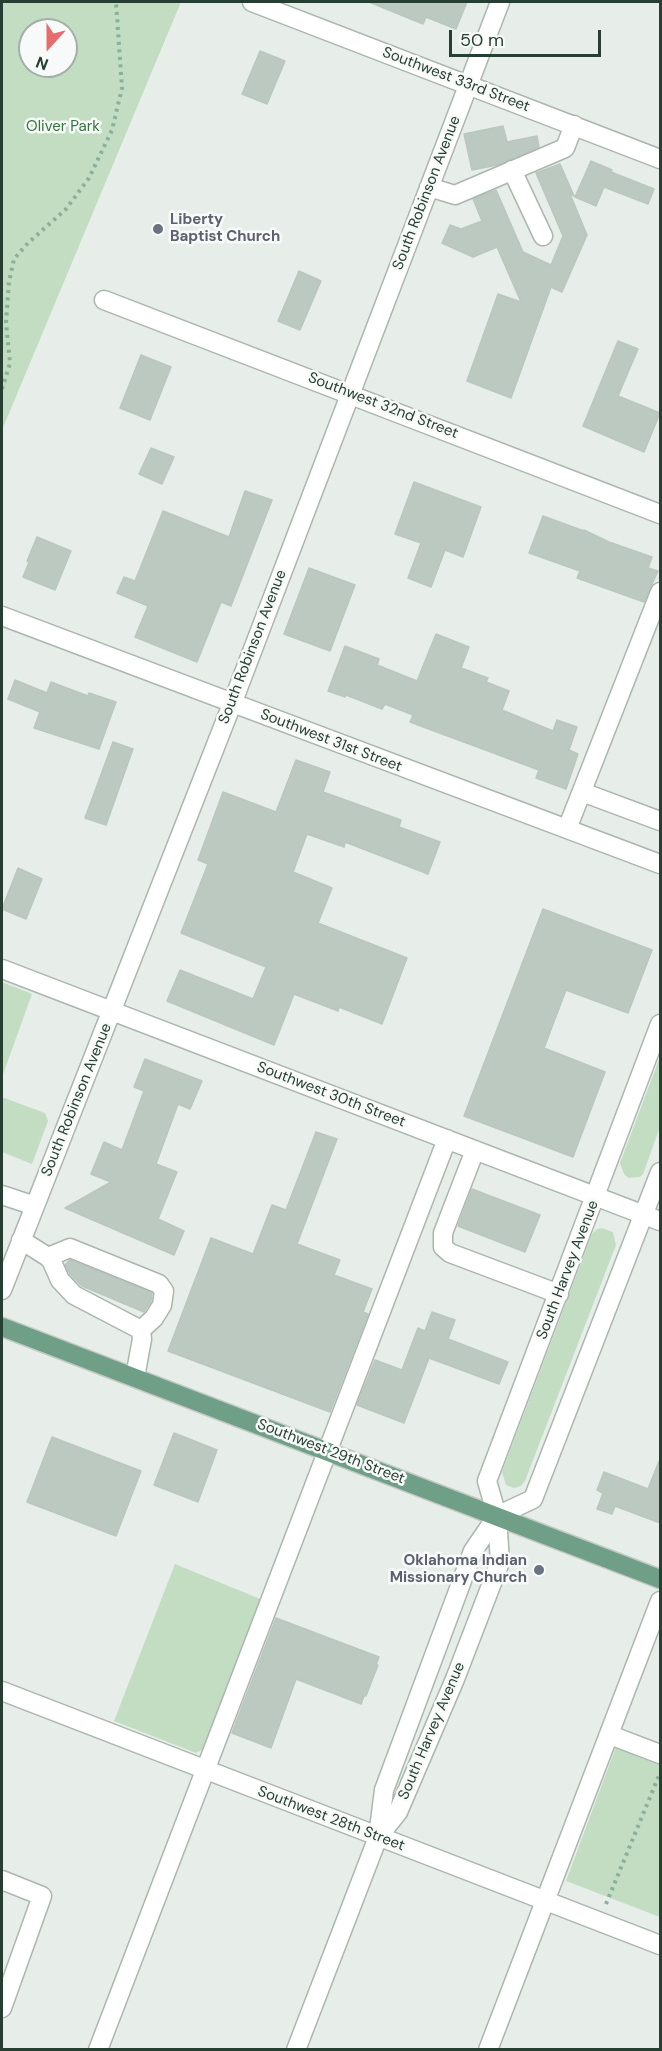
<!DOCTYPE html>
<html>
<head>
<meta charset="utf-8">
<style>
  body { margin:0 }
  #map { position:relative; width:662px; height:2051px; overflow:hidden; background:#e7eee9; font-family:"DM Sans",sans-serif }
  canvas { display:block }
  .frame { position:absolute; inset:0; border:3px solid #273f32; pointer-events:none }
  .north { position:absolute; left:18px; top:18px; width:60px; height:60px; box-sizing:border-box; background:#f7faf8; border:2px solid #a4afa9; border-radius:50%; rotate:201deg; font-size:16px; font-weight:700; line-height:24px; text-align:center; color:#273f32 }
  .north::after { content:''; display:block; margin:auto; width:21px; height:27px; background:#e66c6e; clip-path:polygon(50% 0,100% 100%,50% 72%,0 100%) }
  .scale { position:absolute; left:449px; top:30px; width:152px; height:27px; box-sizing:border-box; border:3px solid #273f32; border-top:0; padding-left:8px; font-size:18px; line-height:21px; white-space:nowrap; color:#273f32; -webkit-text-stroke:4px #f7faf8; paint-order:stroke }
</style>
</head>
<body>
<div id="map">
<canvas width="662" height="2051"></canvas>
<div class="frame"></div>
<div class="north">N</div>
<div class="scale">50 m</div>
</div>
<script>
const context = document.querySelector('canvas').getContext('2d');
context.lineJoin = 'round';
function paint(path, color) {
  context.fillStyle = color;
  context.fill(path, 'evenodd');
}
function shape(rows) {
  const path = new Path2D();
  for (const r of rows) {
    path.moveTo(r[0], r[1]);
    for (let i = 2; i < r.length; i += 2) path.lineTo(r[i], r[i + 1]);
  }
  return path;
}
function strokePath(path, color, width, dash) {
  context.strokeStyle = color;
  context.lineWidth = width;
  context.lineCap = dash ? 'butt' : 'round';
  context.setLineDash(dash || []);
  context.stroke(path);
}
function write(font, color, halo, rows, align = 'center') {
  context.font = font + ' "DM Sans",sans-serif';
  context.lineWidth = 5;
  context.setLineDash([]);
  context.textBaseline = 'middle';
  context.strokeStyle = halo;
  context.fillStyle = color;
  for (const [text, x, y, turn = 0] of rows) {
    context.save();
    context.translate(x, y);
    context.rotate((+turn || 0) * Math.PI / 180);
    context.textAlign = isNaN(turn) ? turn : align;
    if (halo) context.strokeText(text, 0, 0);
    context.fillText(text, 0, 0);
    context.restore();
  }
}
paint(shape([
  [2,2,181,2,2,430],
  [30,30,66,30,66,66,30,66],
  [2,982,32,994,2,1077],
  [660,1057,660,1127,643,1174,640,1177,628,1178,624,1174,620,1163],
  [2,1097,45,1113,48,1121,32,1164,2,1152],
  [602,1228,613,1232,616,1245,525,1481,521,1486,514,1488,506,1485,502,1472,592,1234,597,1229],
  [175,1564,265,1601,204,1749,196,1753,114,1721],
  [616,1747,660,1764,660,1917,566,1881]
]), '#c2ddc2');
const building = shape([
  [369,2,467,2,456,29,426,17,423,24,369,2],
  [260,51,285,61,267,104,242,94,260,51],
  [503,126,507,142,537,136,539,147,497,165,472,170,464,134,503,126],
  [591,161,612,170,611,172,654,189,648,204,604,187,596,206,575,197,591,161],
  [560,164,574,196,570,194,587,235,562,292,551,287,511,398,467,381,498,294,521,302,497,247,473,257,442,243,450,225,461,229,482,221,473,199,496,190,523,252,551,265,563,236,536,173,560,164],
  [299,271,321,281,300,330,278,321,299,271],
  [618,341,638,349,618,396,660,413,644,452,583,426,618,341],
  [141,355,171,367,150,420,120,408,141,355],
  [151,448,174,457,162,484,139,474,151,448],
  [414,482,481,507,463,557,445,550,431,587,408,578,421,543,395,534,414,482],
  [245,491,272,500,231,606,221,602,197,662,135,637,148,606,117,593,124,577,135,581,163,511,229,537,245,491],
  [543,516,584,531,584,530,609,542,652,557,648,568,658,571,644,602,577,578,580,571,529,553,543,516],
  [37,537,71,551,55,590,23,577,29,562,27,561,37,537],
  [309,568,355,585,330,651,284,634,309,568],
  [436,634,469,647,461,668,488,678,486,682,509,691,502,710,553,731,557,720,577,727,569,750,578,754,566,789,536,778,539,770,410,722,413,715,385,704,382,709,346,695,345,697,328,691,345,646,379,659,377,665,417,681,436,634],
  [15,680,47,693,51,682,88,696,89,693,116,702,99,749,34,728,40,712,8,699,15,680],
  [113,742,133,749,106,825,85,818,113,742],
  [296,760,330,772,323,792,401,820,399,827,440,842,428,874,345,842,344,847,307,834,293,872,332,888,318,923,407,958,382,1024,339,1007,338,1011,294,994,274,1045,167,1001,180,970,253,999,266,967,181,933,208,864,198,860,223,792,276,812,296,760],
  [18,868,42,879,26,919,2,909,18,868],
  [543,909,652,950,628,1013,566,990,544,1048,605,1072,573,1157,464,1116,543,909],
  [145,1059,202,1081,190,1109,178,1104,156,1164,177,1172,158,1219,184,1231,174,1255,65,1208,111,1182,91,1174,104,1142,122,1150,144,1091,134,1087,145,1059],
  [316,1132,337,1139,297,1244,340,1260,334,1275,372,1289,363,1312,368,1314,330,1412,168,1351,211,1238,253,1254,272,1205,286,1210,316,1132],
  [472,1189,540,1215,525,1252,458,1226,472,1189],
  [70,1260,152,1293,151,1301,144,1312,82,1286,70,1274,65,1265,70,1260],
  [432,1312,455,1320,448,1339,508,1362,499,1384,429,1358,404,1423,357,1405,375,1360,402,1370,418,1328,425,1331,432,1312],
  [174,1433,217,1450,198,1502,154,1485,174,1433],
  [52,1437,141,1471,116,1536,27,1502,52,1437],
  [659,1461,660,1523,615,1506,612,1514,597,1509,603,1493,597,1490,604,1472,648,1489,659,1461],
  [276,1618,379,1657,376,1665,378,1665,366,1696,364,1696,361,1704,296,1679,271,1748,232,1733,276,1618]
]);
paint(building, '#bcc9c1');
strokePath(building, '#b9c7be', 1.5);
const minor = shape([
  [252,2,660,159],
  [512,170,543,236],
  [429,187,455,195,565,148,574,125],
  [104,300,660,514],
  [2,616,660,864],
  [582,792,660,821],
  [567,829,660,592],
  [2,969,660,1221],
  [475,1150,443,1233,443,1247,450,1253,559,1294],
  [2,1195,35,1206],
  [21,1240,48,1257,52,1262,60,1280,74,1295,141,1330,142,1339,135,1377],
  [48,1257,70,1248,159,1284,164,1291,162,1305,154,1318,141,1330],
  [2,1290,232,704,500,2],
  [2,1691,660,1945],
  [610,1735,660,1754],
  [379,1836,398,1812,455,1679,500,1562,497,1516,487,1481,660,1024],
  [2,1880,42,1896,2,2008],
  [98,2050,447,1139],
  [296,2050,378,1837,384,1790,473,1551,497,1516,533,1499,660,1172],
  [488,2050,660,1601]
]);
const major = shape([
  [2,1327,660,1579]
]);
strokePath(minor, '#aab6ae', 21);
strokePath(major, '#c3c9c6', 21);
strokePath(shape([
  [2,389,10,363,6,322,9,282,14,259,28,243,66,209,89,178,112,130,122,88,116,2],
  [606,1904,660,1773]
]), '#8aaf9a', 4, [3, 4.5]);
strokePath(minor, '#fff', 18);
strokePath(major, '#6f9f86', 18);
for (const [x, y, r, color] of [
  [158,229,6,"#6b7280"],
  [539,1570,6,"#6b7280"]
]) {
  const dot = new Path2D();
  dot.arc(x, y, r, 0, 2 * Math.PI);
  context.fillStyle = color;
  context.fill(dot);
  strokePath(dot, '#f7faf8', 2);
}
write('15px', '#273f32', '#f7faf8', [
  ["Southwest 33rd Street",456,80,21],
  ["South Robinson Avenue",427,193,-69],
  ["Southwest 32nd Street",383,406,21],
  ["South Robinson Avenue",253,647,-69],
  ["Southwest 31st Street",331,741,21],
  ["Southwest 30th Street",331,1095,21],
  ["South Robinson Avenue",77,1100,-68],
  ["South Harvey Avenue",568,1270,-69],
  ["Southwest 29th Street",331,1452,21],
  ["South Harvey Avenue",432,1731,-67],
  ["Southwest 28th Street",331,1819,21]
]);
write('15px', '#34733c', '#f7faf8', [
  ["Oliver Park",63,127]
]);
write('bold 15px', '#5b616d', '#f7faf8', [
  ["Liberty",170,220],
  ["Baptist Church",170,237],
  ["Oklahoma Indian",527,1561,"right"],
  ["Missionary Church",527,1578,"right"]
], 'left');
</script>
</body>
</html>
